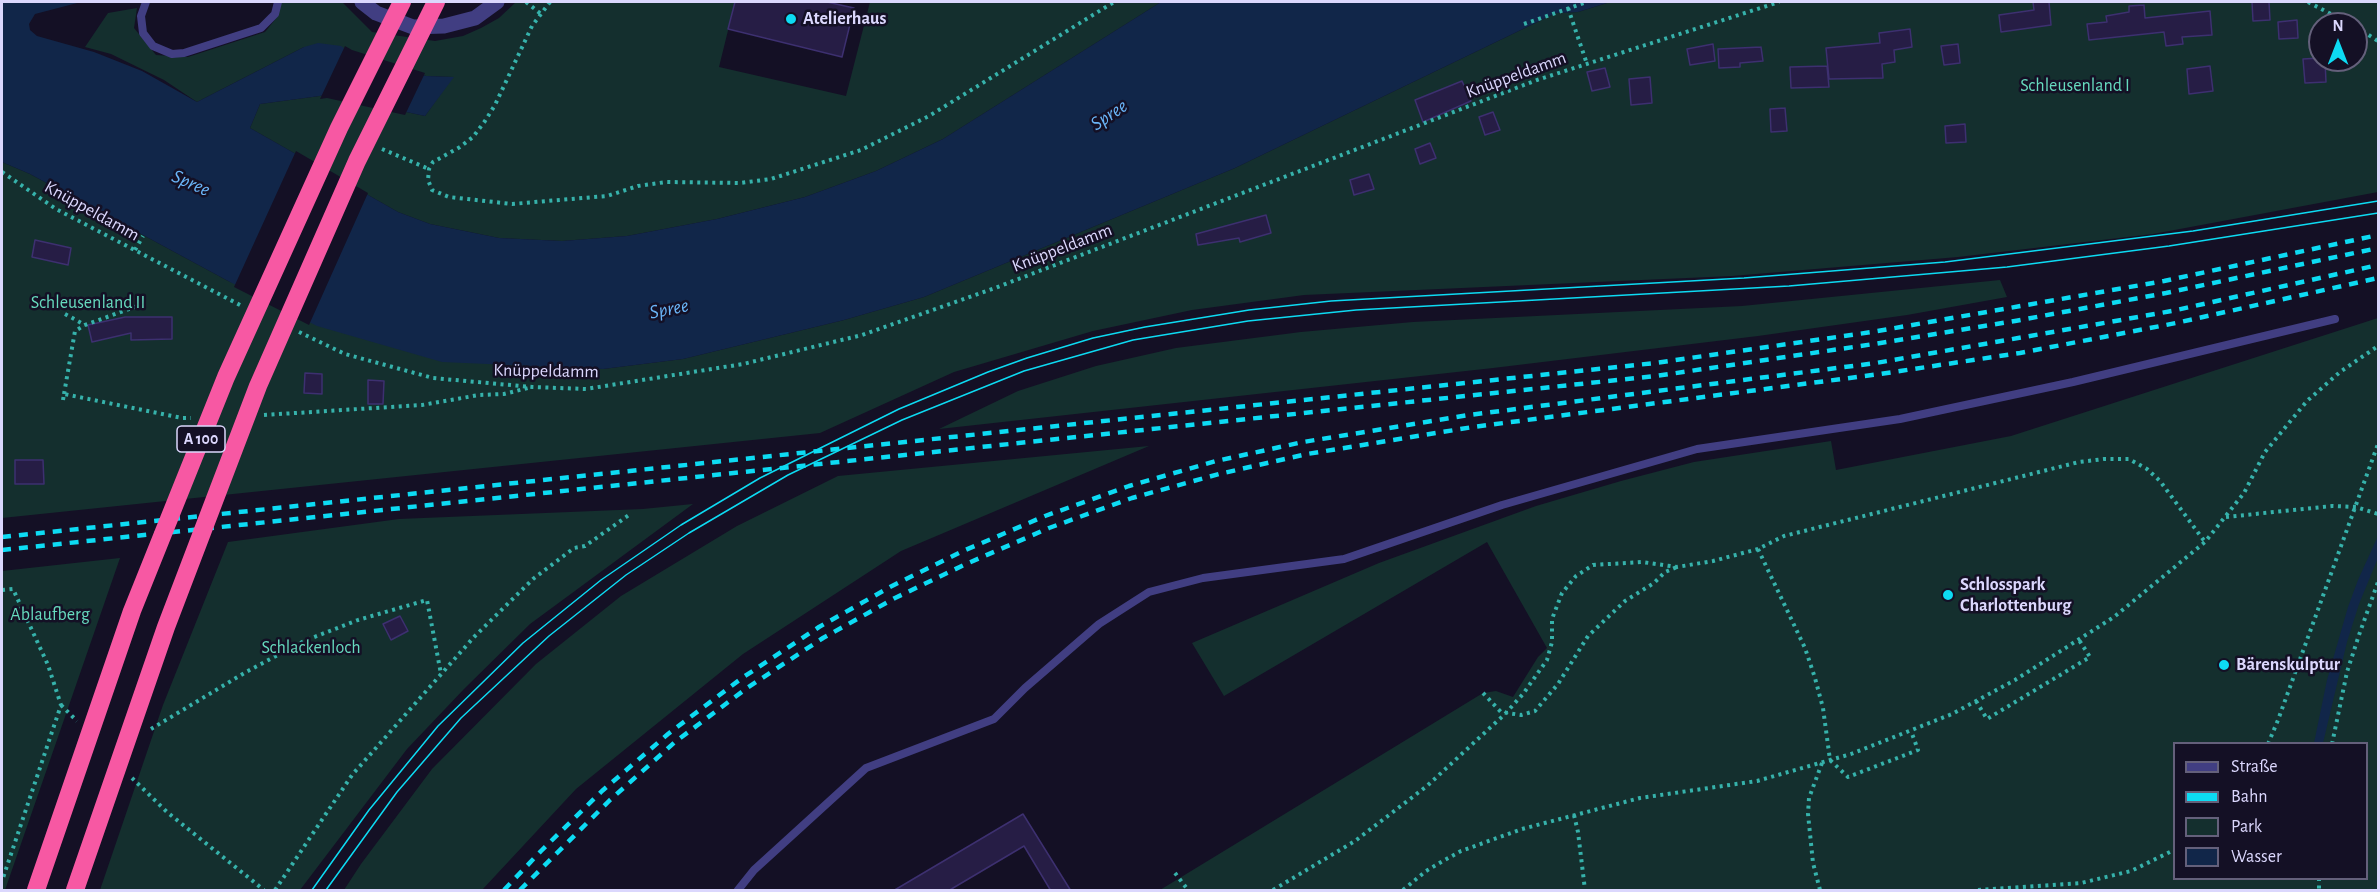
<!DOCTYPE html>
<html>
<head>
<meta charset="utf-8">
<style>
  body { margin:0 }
  #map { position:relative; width:2380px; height:892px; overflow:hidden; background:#141025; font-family:"Alegreya Sans",sans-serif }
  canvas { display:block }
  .frame { position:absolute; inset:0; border:3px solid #dbd7fd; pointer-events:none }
  .legend { position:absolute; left:2173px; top:742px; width:195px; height:138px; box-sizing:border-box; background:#141025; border:2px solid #64607b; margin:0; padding:8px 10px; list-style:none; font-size:18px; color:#dbd7fd }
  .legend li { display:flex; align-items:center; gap:12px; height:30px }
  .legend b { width:30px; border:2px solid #64607b }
  .north { position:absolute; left:2308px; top:12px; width:60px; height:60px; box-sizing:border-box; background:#141025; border:2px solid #64607b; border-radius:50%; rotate:0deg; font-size:16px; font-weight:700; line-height:24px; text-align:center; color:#dbd7fd }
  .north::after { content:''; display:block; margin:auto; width:21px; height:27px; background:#0ddbf3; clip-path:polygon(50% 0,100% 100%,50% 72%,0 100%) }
</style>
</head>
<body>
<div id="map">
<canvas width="2380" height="892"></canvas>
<div class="frame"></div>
<ul class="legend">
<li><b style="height:8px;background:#413e82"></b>Straße</li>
<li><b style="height:8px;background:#0ddbf3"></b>Bahn</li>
<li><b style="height:16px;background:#142f2e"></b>Park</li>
<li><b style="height:16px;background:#112649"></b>Wasser</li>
</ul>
<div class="north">N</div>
</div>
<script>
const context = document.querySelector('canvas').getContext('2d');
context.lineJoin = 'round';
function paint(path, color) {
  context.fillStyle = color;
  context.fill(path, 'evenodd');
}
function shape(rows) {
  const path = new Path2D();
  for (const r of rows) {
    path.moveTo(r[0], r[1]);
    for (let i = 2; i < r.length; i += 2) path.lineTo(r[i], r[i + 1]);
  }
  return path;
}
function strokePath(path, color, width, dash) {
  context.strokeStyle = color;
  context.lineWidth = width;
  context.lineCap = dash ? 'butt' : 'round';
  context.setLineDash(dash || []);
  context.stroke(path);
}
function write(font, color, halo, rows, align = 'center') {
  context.font = font + ' "Alegreya Sans",sans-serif';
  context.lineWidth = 5;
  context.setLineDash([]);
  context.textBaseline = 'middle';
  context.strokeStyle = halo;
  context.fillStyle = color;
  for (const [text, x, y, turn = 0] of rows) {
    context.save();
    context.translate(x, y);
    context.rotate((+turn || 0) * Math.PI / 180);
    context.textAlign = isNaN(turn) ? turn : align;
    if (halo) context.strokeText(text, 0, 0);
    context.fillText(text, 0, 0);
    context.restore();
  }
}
paint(shape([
  [280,2,342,2,372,32,435,41,463,36,481,28,499,18,516,2,735,2,719,67,846,96,870,2,1161,2,943,139,876,171,805,197,717,219,627,236,562,241,499,238,430,224,398,212,250,128,260,104,327,95,425,116,453,77,426,76,351,53,304,47,197,102,164,80,111,54,85,47,108,13,137,8,134,28,156,55,188,57,265,32,278,16],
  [1610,2,2378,2,2378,192,2153,234,1958,257,1732,276,1304,295,1192,310,1093,331,954,372,820,433,2,518,2,162,30,174,230,282,603,369,683,359,844,320,924,297,1235,168,1556,13,1578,12],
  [2320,24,2356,24,2356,60,2320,60],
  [2000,280,2007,297,1907,315,1758,336,1493,368,939,429,1018,391,1096,366,1176,348,1301,332,1413,322,1742,306],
  [2378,318,2378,890,1160,890,1483,693,1496,691,1513,697,1538,657,1547,648,1487,542,1224,696,1192,643,1379,563,1536,506,1621,481,1694,462,1831,441,1836,470,2011,436],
  [2174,744,2366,744,2366,878,2174,878],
  [1149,446,901,551,743,654,576,789,482,890,344,890,361,864,432,769,536,664,621,596,737,526,838,476],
  [693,504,530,624,464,689,407,749,300,890,100,890,163,705,228,542,399,519,643,509],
  [120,558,5,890,2,890,2,571]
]), '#142f2e');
paint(shape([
  [2,2,81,2,35,14,29,24,30,30,37,36,94,52,142,71,197,102,304,47,318,43,341,46,351,53,426,76,454,77,425,116,327,95,260,104,250,128,398,212,430,224,499,238,562,241,627,236,717,219,805,197,876,171,943,139,1161,2,1610,2,1578,12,1556,13,1235,168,924,297,844,320,683,359,603,369,442,362,317,326,230,282,30,174,2,162],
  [2378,536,2378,558,2359,604,2347,642,2323,743,2314,743,2327,680,2348,607,2358,580]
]), '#112649');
paint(shape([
  [345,46,352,50,425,73,405,115,327,98,320,99],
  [296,151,368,193,309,325,234,287]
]), '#141025');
const building = shape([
  [735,2,827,2,854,8,842,57,728,29,735,2],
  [2033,2,2049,2,2051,25,2001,32,1999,15,2034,10,2033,2],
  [2252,2,2269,2,2270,20,2253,21,2252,2],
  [2144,5,2145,18,2210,11,2212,35,2182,37,2183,44,2166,46,2164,32,2089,40,2087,24,2107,22,2106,16,2129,12,2129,6,2144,5],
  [2297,20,2298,38,2279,39,2278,22,2297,20],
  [1910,29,1912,47,1894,50,1895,62,1882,64,1883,78,1829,79,1826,48,1880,43,1879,33,1910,29],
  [1713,44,1715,61,1690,65,1687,49,1713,44],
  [1958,44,1960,63,1944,65,1941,46,1958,44],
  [1761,47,1763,61,1740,63,1740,67,1719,68,1718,49,1761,47],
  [2320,58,2320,60,2325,60,2326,82,2305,83,2303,59,2320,58],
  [1827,66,1829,87,1791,88,1790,67,1827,66],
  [2210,66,2213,91,2189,94,2187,69,2210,66],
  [1605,68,1610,87,1592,91,1587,72,1605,68],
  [1650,77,1652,103,1631,105,1629,79,1650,77],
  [1462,81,1471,101,1423,122,1415,100,1462,81],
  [1785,108,1787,131,1771,132,1770,109,1785,108],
  [1493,112,1500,130,1485,135,1479,117,1493,112],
  [1965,124,1966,142,1946,143,1945,126,1965,124],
  [1430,143,1436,158,1420,164,1415,149,1430,143],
  [1369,174,1374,189,1354,195,1350,180,1369,174],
  [1266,215,1271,233,1240,242,1239,238,1198,245,1196,234,1266,215],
  [35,240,71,248,68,265,32,257,35,240],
  [125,317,172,317,172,339,131,340,131,333,92,342,88,325,125,317],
  [305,373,322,374,322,394,304,393,305,373],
  [368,380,384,381,383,404,368,404,368,380],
  [15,460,43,460,44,484,15,484,15,460],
  [400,616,408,631,391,640,383,624,400,616],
  [1023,814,1071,891,1051,891,1024,846,948,891,893,891,1023,814]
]);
paint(building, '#261d45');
strokePath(building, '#3d3070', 1.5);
strokePath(shape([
  [526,2,541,14],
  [550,2,532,26,495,105,485,121,473,137,460,147,433,162,429,169,428,180,432,190,449,197,512,204,607,196,638,186,666,182,740,183,771,179,861,150,929,116,1114,2],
  [2308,2,2350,24],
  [1568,8,1587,64],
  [1524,24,1587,2],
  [2356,27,2378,41],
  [382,149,429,169],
  [2,172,56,209,240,305],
  [135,250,143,236],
  [65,314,85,325],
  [299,332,345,354,433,378,532,387,586,389,743,364,862,335,995,288,1537,80,1779,2],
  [64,394,75,331,85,325,140,305],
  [63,400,64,394,182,418,191,418],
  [264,415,422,405,479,395,504,394,528,388],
  [2226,517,2332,506,2356,507,2378,514],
  [1758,549,1805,648,1815,678,1823,708,1830,760,1848,777,1918,750,1911,731],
  [2,590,13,589,48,665,61,705,2,881],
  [1483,693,1501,712,1521,715,1535,711,1558,684,1588,636,1625,601,1654,583,1665,572,1677,567],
  [1976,701,1987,719,2090,657,2079,640],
  [61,705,77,721],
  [151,729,246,672,304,641,358,620,427,600,441,674],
  [2268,744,2278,720,2378,444],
  [2332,744,2347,672,2359,635,2378,582],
  [132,778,167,812,264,890],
  [1574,815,1578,832,1585,890],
  [1175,873,1188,890],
  [2319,878,2319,890],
  [275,890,352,775,474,637,533,579,574,548,585,546,629,515],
  [1273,890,1355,841,1427,786,1505,714,1523,694,1547,660,1552,642,1552,619,1562,593,1576,576,1593,565,1642,562,1677,567,1713,561,1758,549,1784,536,2079,462,2104,459,2129,459,2147,469,2160,481,2205,542],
  [1403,890,1426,871,1443,861,1461,851,1522,829,1640,798,1757,781,1851,754,1952,714,2015,680,2114,617,2205,542,2244,493,2265,452,2307,401,2340,372,2378,346],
  [1820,890,1813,863,1808,814,1809,798,1822,763],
  [1978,890,2081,883,2131,871,2174,850]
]), '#36b2ab', 4, [3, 4.5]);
strokePath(shape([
  [146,2,141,16,143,33,153,46,172,54,184,53,261,28,275,14,278,2],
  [738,890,754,870,866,768,994,719,1025,688,1099,624,1149,592,1203,578,1344,559,1502,505,1697,449,1900,419,2073,382,2335,319]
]), '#413e82', 8);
strokePath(shape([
  [362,2,376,13,413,27,444,26,475,18,497,2]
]), '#413e82', 15);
strokePath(shape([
  [312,890,369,810,438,726,523,643,601,580,681,525,760,478,899,409,988,372,1027,358,1093,338,1145,327,1249,310,1331,301,1744,278,1945,262,2193,231,2378,201],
  [326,890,397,792,461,718,549,636,626,575,689,533,788,475,902,420,1024,371,1133,340,1248,321,1356,310,1789,286,2007,267,2169,246,2378,213]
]), '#0ddbf3', 1.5);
strokePath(shape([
  [2,537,1655,363,1872,332,2164,281,2378,235],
  [2,550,1656,376,1874,344,2015,321,2166,293,2378,248],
  [504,890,541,851,602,791,668,734,742,678,819,627,890,587,963,551,1045,516,1129,486,1216,461,1303,442,1469,415,1876,363,2172,311,2378,265],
  [520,890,610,800,675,742,747,688,823,638,895,598,966,564,1049,528,1132,498,1219,474,1307,454,1473,427,1880,374,2020,353,2176,323,2378,278]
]), '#0ddbf3', 4.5, [9, 8]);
strokePath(shape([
  [36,890,132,611,226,377,339,128,402,2],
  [75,890,166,627,258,386,357,161,436,2]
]), '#f758a3', 18);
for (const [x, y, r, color] of [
  [791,19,6,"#0ddbf3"],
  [1948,595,6,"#0ddbf3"],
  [2224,665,6,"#0ddbf3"]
]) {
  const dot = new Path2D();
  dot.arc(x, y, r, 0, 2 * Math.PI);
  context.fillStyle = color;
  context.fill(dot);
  strokePath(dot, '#141025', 2);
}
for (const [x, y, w] of [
  [201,439,48]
]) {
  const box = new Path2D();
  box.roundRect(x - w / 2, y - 13, w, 26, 4.5);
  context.fillStyle = '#141025';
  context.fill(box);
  strokePath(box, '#dbd7fd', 1.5);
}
write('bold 16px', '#dbd7fd', null, [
  ["A 100",201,439]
]);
write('bold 18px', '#dbd7fd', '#141025', [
  ["Atelierhaus",803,19],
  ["Schlosspark",1960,585],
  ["Charlottenburg",1960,606],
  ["Bärenskulptur",2236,665]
], 'left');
write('18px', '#dbd7fd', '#141025', [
  ["Knüppeldamm",1516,75,-20],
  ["Knüppeldamm",92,211,29],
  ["Knüppeldamm",1062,248,-21],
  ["Knüppeldamm",546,371,1]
]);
write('18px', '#66dabe', '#141025', [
  ["Schleusenland I",2075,86],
  ["Schleusenland II",88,303],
  ["Ablaufberg",50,615],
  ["Schlackenloch",311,648]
]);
write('italic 20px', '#6ab5f8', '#141025', [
  ["Spree",1109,115,-34],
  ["Spree",191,183,24],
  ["Spree",669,309,-11]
]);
</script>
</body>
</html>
